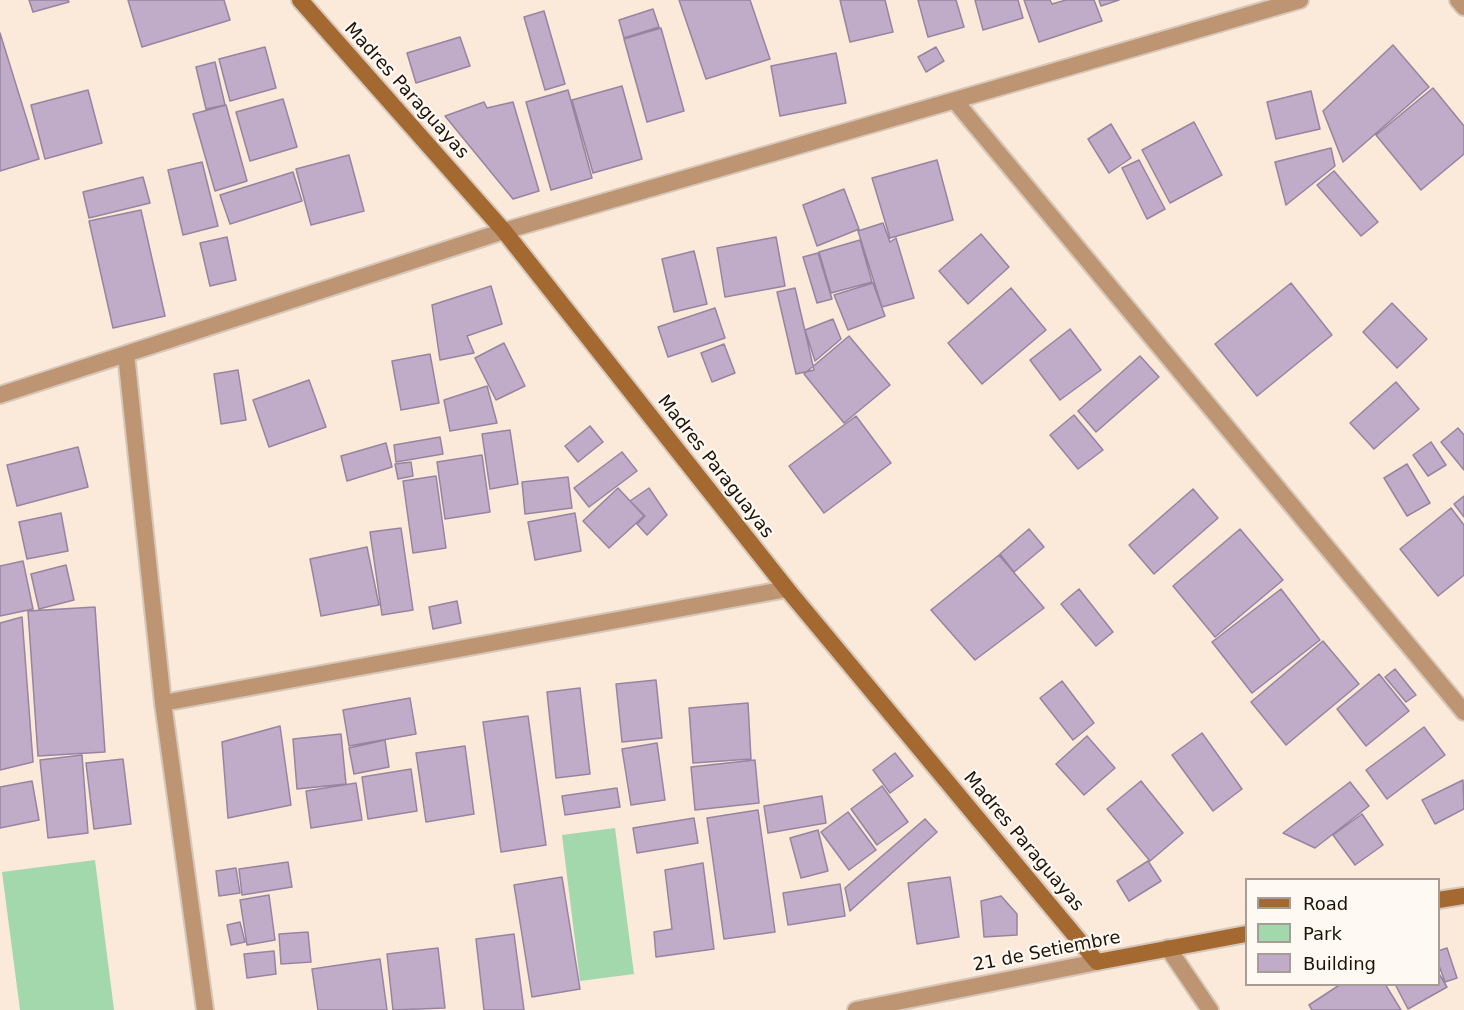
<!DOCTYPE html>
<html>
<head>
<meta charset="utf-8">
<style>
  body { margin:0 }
  #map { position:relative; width:1464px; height:1010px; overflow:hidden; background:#fbe9da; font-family:"DejaVu Sans",sans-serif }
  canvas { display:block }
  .legend { position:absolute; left:1245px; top:878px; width:195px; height:108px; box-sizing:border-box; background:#fff9f4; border:2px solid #a59d96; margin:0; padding:8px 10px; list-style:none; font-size:18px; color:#1d1309 }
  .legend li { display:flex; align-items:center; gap:12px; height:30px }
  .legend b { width:30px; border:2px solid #a59d96 }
</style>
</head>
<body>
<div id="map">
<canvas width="1464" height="1010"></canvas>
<ul class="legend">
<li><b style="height:8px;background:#a36930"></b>Road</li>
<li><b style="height:16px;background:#a3d8ac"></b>Park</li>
<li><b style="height:16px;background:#c0abc9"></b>Building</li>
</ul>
</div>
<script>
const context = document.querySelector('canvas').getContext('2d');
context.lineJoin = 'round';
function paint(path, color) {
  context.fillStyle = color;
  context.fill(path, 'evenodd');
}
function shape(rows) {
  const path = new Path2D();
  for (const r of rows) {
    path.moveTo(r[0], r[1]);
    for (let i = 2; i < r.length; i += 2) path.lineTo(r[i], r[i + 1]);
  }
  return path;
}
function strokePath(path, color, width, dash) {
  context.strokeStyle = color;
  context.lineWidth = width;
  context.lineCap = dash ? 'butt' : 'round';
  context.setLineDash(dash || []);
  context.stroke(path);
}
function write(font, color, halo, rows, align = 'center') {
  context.font = font + ' "DejaVu Sans",sans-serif';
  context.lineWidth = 4.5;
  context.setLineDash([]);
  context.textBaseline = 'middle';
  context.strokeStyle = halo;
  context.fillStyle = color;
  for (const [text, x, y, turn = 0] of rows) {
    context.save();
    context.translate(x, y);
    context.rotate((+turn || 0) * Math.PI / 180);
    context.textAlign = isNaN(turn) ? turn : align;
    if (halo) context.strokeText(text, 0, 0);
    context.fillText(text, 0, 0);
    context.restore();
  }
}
paint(shape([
  [615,828,634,974,580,981,562,835],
  [95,860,114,1010,20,1010,2,872]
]), '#a3d8ac');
const building = shape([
  [29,0,68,0,69,2,33,12,29,0],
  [128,0,224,0,230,20,142,47,128,0],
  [679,0,750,0,770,59,706,79,679,0],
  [840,0,885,0,893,32,850,42,840,0],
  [918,0,956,0,964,27,928,37,918,0],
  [975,0,1018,0,1023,18,983,30,975,0],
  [1024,0,1050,0,1052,4,1066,0,1094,0,1102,21,1039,42,1024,0],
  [1099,0,1119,0,1101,6,1099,0],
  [653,9,659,27,624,38,619,20,653,9],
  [544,11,565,84,545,90,524,17,544,11],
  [661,28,684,111,647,122,624,39,661,28],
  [0,33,39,159,0,171,0,33],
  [460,37,470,66,416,83,407,53,460,37],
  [1393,45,1429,87,1343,162,1323,111,1393,45],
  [265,47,276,88,230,101,219,59,265,47],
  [936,47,944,61,926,72,918,57,936,47],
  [836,53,846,103,780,116,771,66,836,53],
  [215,62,225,105,206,109,196,67,215,62],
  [622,86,642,159,593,173,572,100,622,86],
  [1433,88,1464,126,1464,154,1421,190,1376,135,1433,88],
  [88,90,102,143,45,159,31,105,88,90],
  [568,90,592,178,551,190,526,102,568,90],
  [1311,91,1320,129,1276,139,1267,102,1311,91],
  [283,99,297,147,250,161,236,112,283,99],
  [484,102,487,108,513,102,539,191,513,199,445,116,484,102],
  [226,105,247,181,215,191,193,114,226,105],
  [1194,122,1222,175,1170,203,1142,150,1194,122],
  [1111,124,1131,158,1109,173,1088,139,1111,124],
  [1331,148,1335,166,1286,205,1275,162,1331,148],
  [349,155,364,211,311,225,296,169,349,155],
  [937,160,953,220,890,238,872,178,937,160],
  [1139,160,1165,209,1147,219,1122,168,1139,160],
  [202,162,218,226,183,235,168,170,202,162],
  [1334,171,1378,222,1361,236,1317,185,1334,171],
  [293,172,302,201,230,224,220,195,293,172],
  [143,177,150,203,89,218,83,192,143,177],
  [844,189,859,229,817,246,803,205,844,189],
  [141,210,165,316,113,328,89,221,141,210],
  [883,223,890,242,896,238,914,298,882,307,858,231,883,223],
  [981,234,1009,267,968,304,939,271,981,234],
  [227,237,236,280,210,286,200,243,227,237],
  [776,237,785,286,725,297,717,248,776,237],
  [860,240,872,282,831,293,819,252,860,240],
  [694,251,707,304,674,312,662,259,694,251],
  [818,253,832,299,817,303,803,257,818,253],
  [873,283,885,316,848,330,834,295,873,283],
  [1291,283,1332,335,1257,396,1215,344,1291,283],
  [491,286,502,324,467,336,474,353,440,360,432,305,491,286],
  [795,288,814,370,796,374,777,292,795,288],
  [1011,288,1046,330,982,384,948,343,1011,288],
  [1392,303,1427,339,1397,368,1363,332,1392,303],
  [715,308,725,338,668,357,658,327,715,308],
  [833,319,841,339,815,361,805,330,833,319],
  [1070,329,1101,370,1060,400,1030,360,1070,329],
  [849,336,890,385,844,423,804,374,849,336],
  [504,343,525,386,496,400,475,358,504,343],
  [724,344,735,373,712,382,701,353,724,344],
  [430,354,439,403,401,410,392,361,430,354],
  [1140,356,1159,377,1096,432,1078,411,1140,356],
  [238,370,246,420,221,424,214,374,238,370],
  [309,380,326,427,269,447,253,400,309,380],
  [1396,382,1419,409,1374,449,1350,423,1396,382],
  [487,386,497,423,450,431,444,400,487,386],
  [1074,415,1103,450,1078,469,1050,435,1074,415],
  [856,416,891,463,824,513,789,466,856,416],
  [590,426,603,442,578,462,565,446,590,426],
  [1458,428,1464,435,1464,470,1441,442,1458,428],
  [510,430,518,484,490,489,482,434,510,430],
  [440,437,443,454,396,462,394,445,440,437],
  [1431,442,1446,465,1428,476,1413,455,1431,442],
  [386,443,392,467,347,481,341,456,386,443],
  [78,447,88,487,17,506,7,465,78,447],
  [622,452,637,471,589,507,574,488,622,452],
  [482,455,490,512,445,519,437,462,482,455],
  [411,462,413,476,398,479,395,464,411,462],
  [1407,464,1430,503,1407,516,1384,478,1407,464],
  [436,476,446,548,413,553,403,481,436,476],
  [568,477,572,508,525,514,522,482,568,477],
  [618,488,644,516,609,548,583,521,618,488],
  [649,488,667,515,647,535,637,524,645,516,630,501,649,488],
  [1193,489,1218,518,1154,574,1129,545,1193,489],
  [1464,496,1464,517,1454,504,1464,496],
  [1451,508,1464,525,1464,575,1438,596,1400,549,1451,508],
  [61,513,68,551,27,559,19,522,61,513],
  [575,513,581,551,535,560,528,522,575,513],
  [401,528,413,610,382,615,370,532,401,528],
  [1029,529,1044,547,1014,572,1000,554,1029,529],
  [1240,529,1283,580,1215,637,1173,586,1240,529],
  [367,547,379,605,321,616,310,559,367,547],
  [999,555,1044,608,975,660,931,610,999,555],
  [23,561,33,609,0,616,0,566,23,561],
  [66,565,74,600,39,609,31,574,66,565],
  [1079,589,1113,632,1096,646,1061,604,1079,589],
  [1281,589,1320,640,1252,693,1212,642,1281,589],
  [457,601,461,623,433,629,429,607,457,601],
  [95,607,105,752,38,756,28,611,95,607],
  [22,617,33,762,0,770,0,623,22,617],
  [1323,641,1359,684,1286,745,1251,702,1323,641],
  [1395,669,1416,695,1406,702,1385,677,1395,669],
  [1379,674,1409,711,1366,746,1337,709,1379,674],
  [656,680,662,738,622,742,616,684,656,680],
  [1062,681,1094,723,1073,740,1040,698,1062,681],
  [580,688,590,774,556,778,547,692,580,688],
  [410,698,416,734,349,746,343,710,410,698],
  [748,703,751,759,693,763,689,708,748,703],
  [528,716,546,845,501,852,483,722,528,716],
  [280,726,291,805,228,818,222,742,280,726],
  [1424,727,1445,755,1387,799,1366,770,1424,727],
  [1202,733,1242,789,1213,811,1172,755,1202,733],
  [341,734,346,784,297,789,293,739,341,734],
  [1087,736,1115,768,1084,795,1056,764,1087,736],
  [385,740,389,767,354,774,349,748,385,740],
  [657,743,665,800,631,805,622,749,657,743],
  [465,746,474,814,426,822,416,753,465,746],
  [895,753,913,776,890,793,873,770,895,753],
  [82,755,88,833,48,838,40,760,82,755],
  [123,759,131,824,94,829,86,763,123,759],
  [755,760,759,803,695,810,691,767,755,760],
  [411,769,417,811,368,819,362,777,411,769],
  [1463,780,1464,809,1435,824,1422,800,1463,780],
  [32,781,39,820,0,828,0,787,32,781],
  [1141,781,1183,833,1150,861,1107,809,1141,781],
  [1350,782,1369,806,1315,848,1283,833,1350,782],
  [356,783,362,820,311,828,306,791,356,783],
  [882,786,908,822,877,845,851,809,882,786],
  [617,788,620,807,565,815,562,796,617,788],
  [822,796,826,823,768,833,764,806,822,796],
  [758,810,775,932,724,939,707,818,758,810],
  [848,812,876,850,849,870,821,832,848,812],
  [1362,814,1383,845,1355,865,1333,835,1362,814],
  [694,818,698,843,637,853,633,828,694,818],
  [925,819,937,832,850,911,845,888,925,819],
  [818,830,828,871,801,878,790,838,818,830],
  [1148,861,1161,881,1129,901,1117,881,1148,861],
  [288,862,292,887,242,895,239,869,288,862],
  [703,863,714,949,656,957,654,932,672,929,665,870,703,863],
  [236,868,240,893,219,896,216,871,236,868],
  [562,877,580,989,532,997,514,885,562,877],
  [950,877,959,937,917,944,908,883,950,877],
  [840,884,845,916,788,925,783,893,840,884],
  [269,895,275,940,247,945,240,900,269,895],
  [1001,896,1017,914,1017,935,984,937,981,901,1001,896],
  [240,922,245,942,231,945,227,925,240,922],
  [308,932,311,962,281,964,279,934,308,932],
  [514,934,524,1010,484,1010,476,939,514,934],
  [438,948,445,1008,393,1010,387,954,438,948],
  [1447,948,1457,978,1445,982,1438,963,1438,951,1447,948],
  [274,951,276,974,247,978,244,954,274,951],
  [380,959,387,1010,318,1010,312,969,380,959],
  [1438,972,1447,987,1408,1009,1395,984,1438,984,1438,972],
  [1341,984,1385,984,1401,1010,1312,1010,1309,1005,1341,984]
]);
paint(building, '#c0abc9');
strokePath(building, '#9784a0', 1.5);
const minor = shape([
  [1458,0,1464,7],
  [955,101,1464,712],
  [126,354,163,703,205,1010],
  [0,395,504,231,1300,0],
  [163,703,787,589],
  [1168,948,1210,1010]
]);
const tertiary = shape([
  [856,1010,1097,962]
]);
const secondary = shape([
  [300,0,504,231,787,589,1097,962,1246,934],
  [1438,900,1464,896]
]);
strokePath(minor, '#d7c7b9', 20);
strokePath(tertiary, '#d7c7b9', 20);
strokePath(secondary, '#d7c7b9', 20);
strokePath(minor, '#bd9572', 16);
strokePath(tertiary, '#bd9572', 16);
strokePath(secondary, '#a36930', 16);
write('18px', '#1d1309', '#fff9f4', [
  ["Madres Paraguayas",406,91,48],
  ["Madres Paraguayas",715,467,52],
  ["Madres Paraguayas",1023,842,50],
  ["21 de Setiembre",1047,952,-11]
]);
</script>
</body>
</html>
